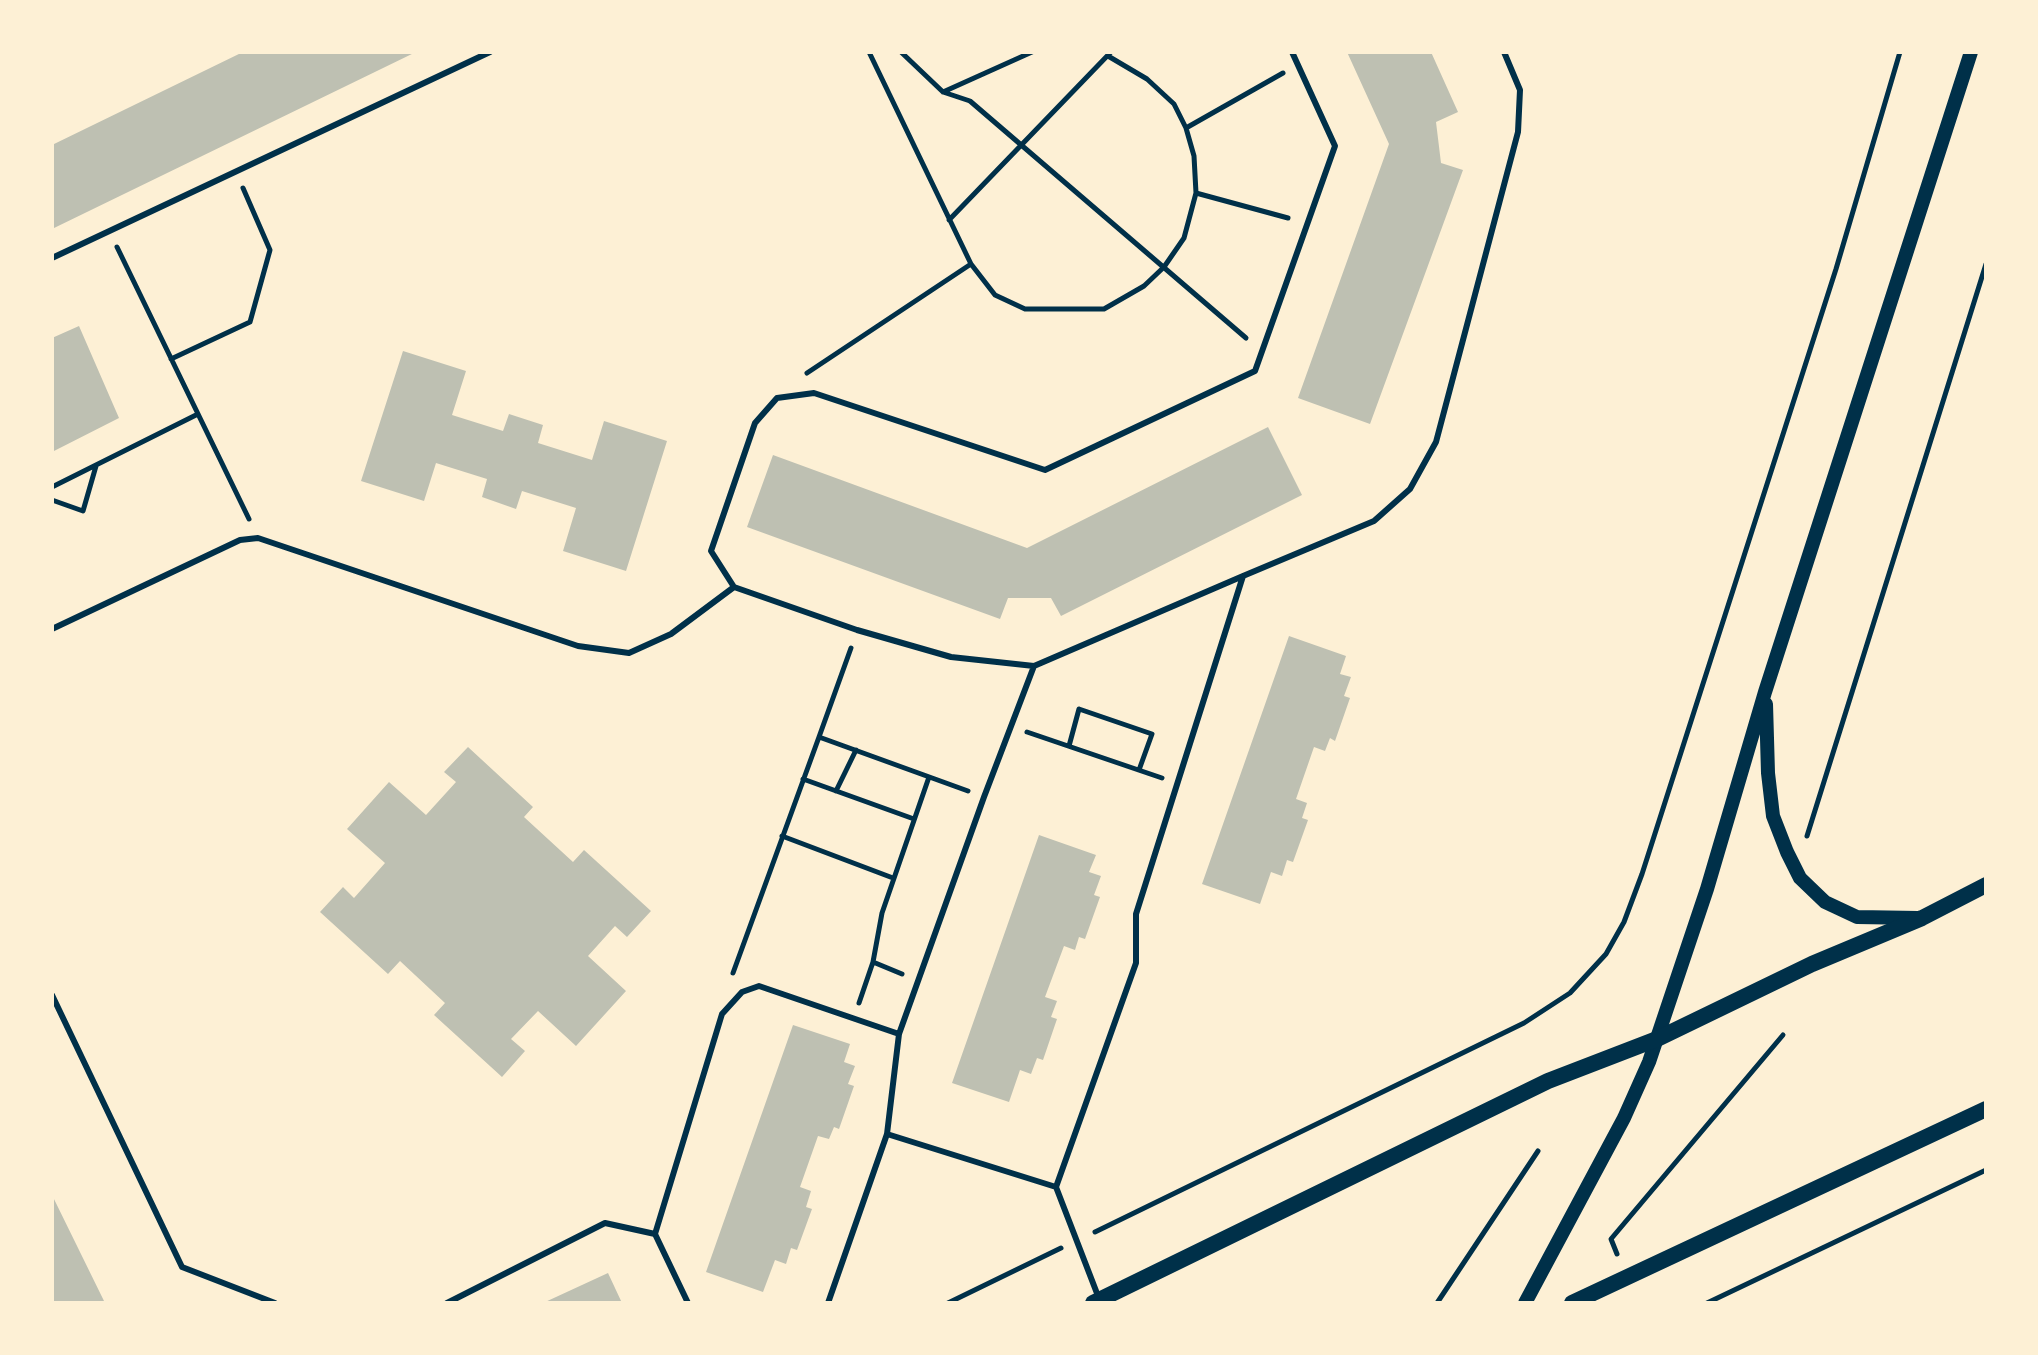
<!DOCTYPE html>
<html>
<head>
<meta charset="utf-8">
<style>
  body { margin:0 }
  #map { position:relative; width:2038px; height:1355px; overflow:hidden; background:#fdf0d5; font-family:"Sofia Sans Condensed",sans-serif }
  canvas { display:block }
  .frame { position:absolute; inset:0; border:54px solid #fdf0d5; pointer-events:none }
</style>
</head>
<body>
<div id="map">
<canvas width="2038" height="1355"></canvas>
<div class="frame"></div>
</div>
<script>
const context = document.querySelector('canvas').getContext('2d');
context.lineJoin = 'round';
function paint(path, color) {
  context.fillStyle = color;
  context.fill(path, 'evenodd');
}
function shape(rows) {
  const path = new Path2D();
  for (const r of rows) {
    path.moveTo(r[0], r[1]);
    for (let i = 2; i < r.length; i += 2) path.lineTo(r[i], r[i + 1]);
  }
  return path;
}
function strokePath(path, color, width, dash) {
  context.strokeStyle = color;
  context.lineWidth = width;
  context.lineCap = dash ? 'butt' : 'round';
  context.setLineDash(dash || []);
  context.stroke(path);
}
paint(shape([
  [243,52,416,52,52,229,52,145],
  [1347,52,1431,52,1458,112,1436,122,1441,163,1463,170,1370,424,1298,398,1389,144],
  [79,326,119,418,52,452,52,338],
  [403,351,466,371,452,415,503,431,509,414,543,425,538,443,592,460,604,421,667,441,626,571,563,551,576,508,522,491,516,509,482,497,487,479,436,463,424,501,361,481],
  [1268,427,1302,495,1061,616,1051,598,1008,598,1000,619,747,527,773,455,1027,548],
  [1289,636,1346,656,1340,674,1351,677,1344,696,1350,698,1335,741,1330,738,1325,751,1314,747,1296,799,1307,803,1302,818,1308,820,1293,862,1287,860,1282,876,1271,872,1260,904,1202,884],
  [468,747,533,807,524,817,573,862,584,850,651,911,627,937,615,926,588,956,626,991,576,1046,538,1011,511,1039,525,1051,502,1077,434,1015,445,1003,400,961,388,974,320,912,343,887,354,898,385,863,347,829,389,782,426,815,456,782,444,772],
  [1039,835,1096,855,1089,872,1101,876,1094,895,1100,897,1085,939,1079,937,1075,950,1064,946,1045,997,1057,1001,1051,1017,1057,1019,1043,1060,1037,1058,1031,1074,1020,1070,1009,1102,952,1083],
  [793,1025,850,1044,844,1062,855,1066,848,1084,854,1086,839,1129,834,1127,829,1139,818,1136,800,1187,811,1191,806,1207,812,1209,797,1250,791,1248,786,1264,775,1260,763,1292,706,1272],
  [52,1195,105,1303,52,1303],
  [608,1273,622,1303,543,1303]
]), '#bec0b2');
strokePath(shape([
  [901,52,943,92,970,101,1246,338],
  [943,92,1032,52],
  [1186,128,1283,73],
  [1196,193,1288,218],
  [949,220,1111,52],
  [117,247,249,519],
  [971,264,995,295,1025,309,1104,309,1144,286,1164,267,1184,238,1196,193,1194,156,1186,128,1174,104,1147,79,1108,56],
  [171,359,250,322,270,250,243,188],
  [807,373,971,264,869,52],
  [52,487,198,414],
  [52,500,83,511,96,466],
  [851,648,819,737,968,791],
  [1027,732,1162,778],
  [1069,746,1079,709,1152,734,1139,770],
  [803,779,914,819],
  [836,791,856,750],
  [782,836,893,878],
  [1807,836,1986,264],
  [873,962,882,913,929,777],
  [733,973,819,737],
  [859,1003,873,962,902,974],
  [1095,1232,1524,1023,1570,993,1606,954,1624,922,1642,874,1836,269,1900,52],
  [1617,1254,1611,1239,1783,1035],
  [948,1303,1061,1248],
  [1437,1303,1538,1151],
  [1707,1303,1986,1170]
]), '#003049', 5);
strokePath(shape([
  [52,258,490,52],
  [1243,576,1034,666,951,657,857,630,734,587,711,551,755,423,777,398,814,393,1045,470,1255,371,1335,146,1292,52],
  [52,629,240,540,258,538,578,646,629,653,671,634,734,587],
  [52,995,182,1267,275,1303],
  [887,1134,899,1034,984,797,1034,666],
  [1056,1187,1136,963,1136,914,1243,576,1374,521,1410,489,1436,442,1518,132,1520,90,1504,52],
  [447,1303,605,1223,655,1234],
  [688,1303,655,1234,722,1014,742,992,759,986,899,1034],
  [828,1303,887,1134,1056,1187,1098,1296]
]), '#003049', 6);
strokePath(shape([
  [1766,704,1768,773,1773,816,1787,852,1800,878,1825,902,1857,917,1918,918],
  [1525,1303,1624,1118,1649,1062,1707,889,1765,692,1971,52]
]), '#003049', 14);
strokePath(shape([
  [1093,1303,1548,1081,1657,1039,1812,964,1922,918,1986,885],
  [1572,1303,1986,1109]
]), '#003049', 16);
</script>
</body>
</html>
